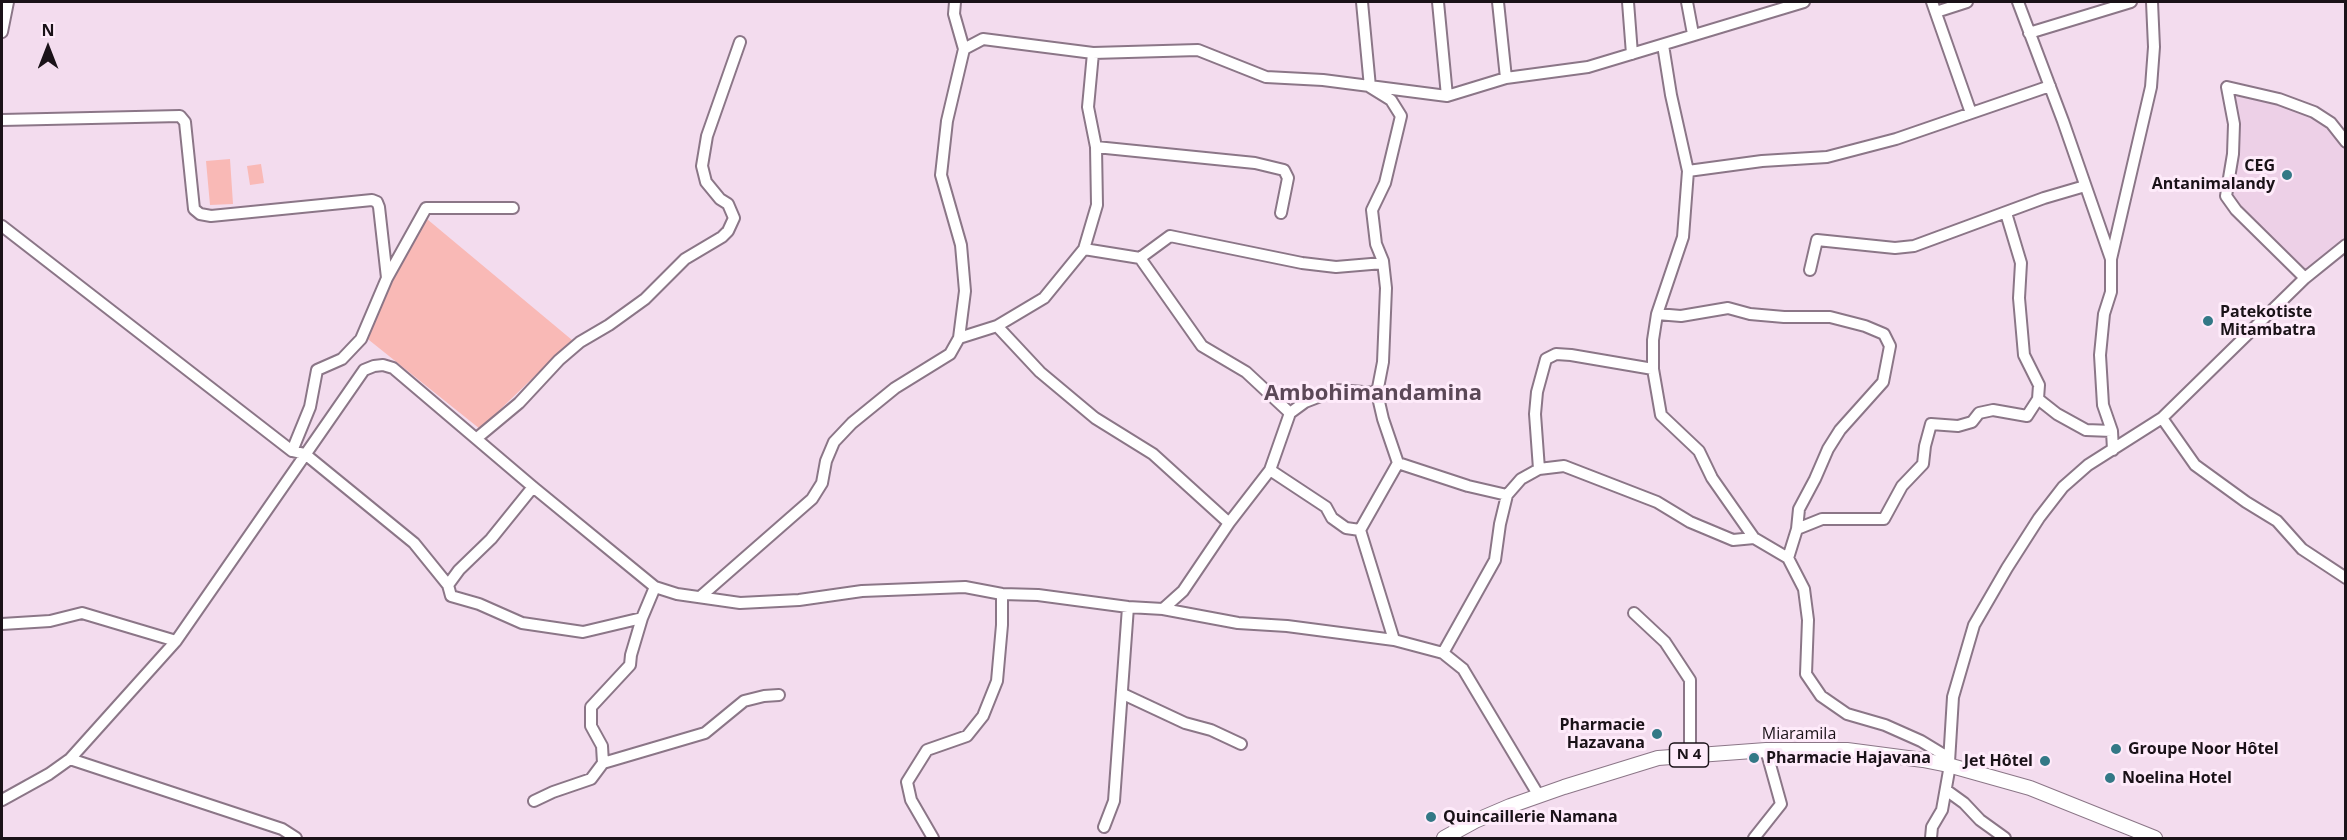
<!DOCTYPE html>
<html>
<head>
<meta charset="utf-8">
<style>
  body { margin:0 }
  #map { position:relative; width:2347px; height:840px; overflow:hidden; background:#f3dcee; font-family:"Open Sans",sans-serif }
  canvas { display:block }
  .frame { position:absolute; inset:0; border:3px solid #1a1218; pointer-events:none }
  .north { position:absolute; left:18px; top:18px; width:60px; height:60px; -webkit-text-stroke:4px #feebfa; paint-order:stroke; rotate:0deg; font-size:16px; font-weight:700; line-height:24px; text-align:center; color:#1a1218 }
  .north::after { content:''; display:block; margin:auto; width:21px; height:27px; background:#1a1218; clip-path:polygon(50% 0,100% 100%,50% 72%,0 100%) }
</style>
</head>
<body>
<div id="map">
<canvas width="2347" height="840"></canvas>
<div class="frame"></div>
<div class="north">N</div>
</div>
<script>
const context = document.querySelector('canvas').getContext('2d');
context.lineJoin = 'round';
function paint(path, color) {
  context.fillStyle = color;
  context.fill(path, 'evenodd');
}
function shape(rows) {
  const path = new Path2D();
  for (const r of rows) {
    path.moveTo(r[0], r[1]);
    for (let i = 2; i < r.length; i += 2) path.lineTo(r[i], r[i + 1]);
  }
  return path;
}
function strokePath(path, color, width, dash) {
  context.strokeStyle = color;
  context.lineWidth = width;
  context.lineCap = dash ? 'butt' : 'round';
  context.setLineDash(dash || []);
  context.stroke(path);
}
function write(font, color, halo, rows, align = 'center') {
  context.font = font + ' "Open Sans",sans-serif';
  context.lineWidth = 6;
  context.setLineDash([]);
  context.textBaseline = 'middle';
  context.strokeStyle = halo;
  context.fillStyle = color;
  for (const [text, x, y, turn = 0] of rows) {
    context.save();
    context.translate(x, y);
    context.rotate((+turn || 0) * Math.PI / 180);
    context.textAlign = isNaN(turn) ? turn : align;
    if (halo) context.strokeText(text, 0, 0);
    context.fillText(text, 0, 0);
    context.restore();
  }
}
paint(shape([
  [2227,87,2314,112,2345,142,2345,243,2305,278,2226,196,2233,154]
]), '#edd0e7');
paint(shape([
  [230,159,233,204,210,205,206,161],
  [261,164,264,183,250,185,247,166],
  [421,214,572,340,480,429,364,336]
]), '#f9b9b6');
const minor = shape([
  [955,2,954,14,964,49],
  [1362,2,1370,87,1391,100,1401,116,1385,183,1372,210,1376,244,1383,261,1386,288,1383,362,1377,393,1383,419,1398,463,1360,530,1394,640],
  [1438,2,1447,96],
  [1498,2,1506,78],
  [1628,2,1632,54],
  [1687,2,1693,34],
  [1932,2,1971,113],
  [2018,2,2063,121,2111,259,2111,292,2104,314,2100,355,2103,405,2112,431,2113,450],
  [1936,12,1967,2],
  [2,32,8,2],
  [2029,33,2131,2],
  [1663,45,1671,95,1688,171,1683,237,1657,314,1653,340,1653,369,1661,415,1699,451,1712,478,1754,538,1788,558,1804,589,1808,620,1806,674,1821,696,1847,714,1885,725,1921,741,1949,758],
  [2,120,180,116,185,122,194,209,200,214,211,216,372,200,377,202,379,207,387,278],
  [1096,147,1255,163,1284,170,1288,178,1281,213],
  [1688,171,1762,161,1827,157,1896,139,2050,86],
  [2006,213,2021,263,2019,298,2024,355,2039,385,2038,399,2057,414,2086,430,2112,431],
  [2,226,292,451,305,454,414,543,448,585],
  [1084,249,1140,258,1202,346,1246,372,1290,413],
  [1140,258,1170,236,1302,263,1336,267,1383,263],
  [2111,259,2151,87,2154,47,2152,2],
  [1810,270,1817,240,1895,248,1914,246,2044,198,2085,186],
  [2305,278,2236,210,2226,196,2233,154,2234,124,2227,87,2279,99,2314,112,2331,123,2346,142],
  [1657,314,1681,316,1728,308,1750,314,1784,317,1830,317,1865,326,1884,334,1890,346,1883,382,1840,430,1828,449,1815,479,1799,509,1797,529],
  [997,326,1040,372,1095,418,1153,454,1229,523],
  [959,338,965,291,961,245,941,175,947,121,964,49,983,39,1093,53,1198,50,1266,77,1323,80,1447,96,1506,78,1588,67,1804,2],
  [2162,418,2195,465,2246,502,2277,521,2302,549,2346,578],
  [477,438,519,403,559,360,580,342,609,325,645,299,685,259,722,237,728,231,734,218,728,204,720,199,706,182,702,166,707,136,740,42],
  [292,451,310,407,317,370,342,359,361,339,387,278,426,208,513,208],
  [1398,463,1468,486,1507,495],
  [1539,469,1535,414,1537,392,1546,359,1556,354,1571,355,1653,369],
  [1270,470,1326,507,1332,518,1346,528,1360,530],
  [533,487,491,539,459,570,448,585,451,596,479,604,522,623,583,632,642,618],
  [1788,558,1797,529,1822,519,1884,519,1902,486,1923,464,1925,446,1931,424,1958,426,1972,422,1979,413,1993,410,2027,416,2038,399],
  [700,597,812,499,822,483,826,461,834,442,852,423,895,388,950,354,959,338,997,326,1044,298,1084,249,1097,205,1096,147,1088,107,1093,53],
  [1163,609,1183,591,1229,523,1270,470,1290,413,1305,402,1336,390,1377,393],
  [1634,613,1665,642,1690,680,1690,755],
  [2,624,50,621,82,613,176,641],
  [1443,653,1495,560,1500,524,1507,495,1521,479,1539,469,1564,466,1657,502,1690,522,1733,540,1754,538],
  [1123,694,1185,723,1211,730,1241,744],
  [70,759,282,829,296,838],
  [1949,762,1953,697,1974,625,2007,568,2039,518,2063,487,2088,465,2162,418,2305,278,2346,245],
  [603,763,705,733,744,701,764,696,779,695],
  [1946,790,1964,803,1980,820,2005,838],
  [2,800,49,774,70,759,176,641,364,370,374,366,383,365,393,368,533,487,655,587,677,594,740,603,799,600,862,591,965,587,1002,594,1038,595,1128,607,1163,609,1238,623,1287,626,1394,640,1443,653,1463,669,1539,796],
  [534,801,553,792,591,779,603,763,602,746,591,726,591,707,630,665,631,655,642,618,655,587],
  [1104,827,1114,801,1128,607],
  [933,838,911,800,907,782,927,750,967,736,983,716,997,681,1002,625,1002,594],
  [1754,838,1781,804,1766,750],
  [1931,838,1932,827,1942,810,1950,765]
]);
const major = shape([
  [1444,838,1475,821,1510,806,1564,787,1658,758,1766,750,1847,750,1923,760,1948,765,2030,788,2155,838]
]);
strokePath(minor, '#8b7687', 14);
strokePath(major, '#8b7687', 16);
strokePath(minor, '#fff', 10);
strokePath(major, '#fff', 14);
for (const [x, y, r, color] of [
  [2287,175,6,"#337886"],
  [2208,321,6,"#337886"],
  [1657,734,6,"#337886"],
  [2116,749,6,"#337886"],
  [1754,758,6,"#337886"],
  [2045,761,6,"#337886"],
  [2110,778,6,"#337886"],
  [1431,817,6,"#337886"]
]) {
  const dot = new Path2D();
  dot.arc(x, y, r, 0, 2 * Math.PI);
  context.fillStyle = color;
  context.fill(dot);
  strokePath(dot, '#feebfa', 2);
}
for (const [x, y, w] of [
  [1689,755,39]
]) {
  const box = new Path2D();
  box.roundRect(x - w / 2, y - 12, w, 24, 4.5);
  context.fillStyle = '#feebfa';
  context.fill(box);
  strokePath(box, '#1a1218', 1.5);
}
write('bold 15px', '#1a1218', null, [
  ["N 4",1689,755]
]);
write('bold 16px', '#1a1218', '#feebfa', [
  ["CEG",2275,166,"right"],
  ["Antanimalandy",2275,184,"right"],
  ["Patekotiste",2220,312],
  ["Mitambatra",2220,330],
  ["Pharmacie",1645,725,"right"],
  ["Hazavana",1645,743,"right"],
  ["Groupe Noor Hôtel",2128,749],
  ["Pharmacie Hajavana",1766,758],
  ["Jet Hôtel",2033,761,"right"],
  ["Noelina Hotel",2122,778],
  ["Quincaillerie Namana",1443,817]
], 'left');
write('16px', '#1a1218', '#feebfa', [
  ["Miaramila",1799,734]
]);
write('bold 22px', '#5b4857', '#feebfa', [
  ["Ambohimandamina",1373,394]
]);
</script>
</body>
</html>
